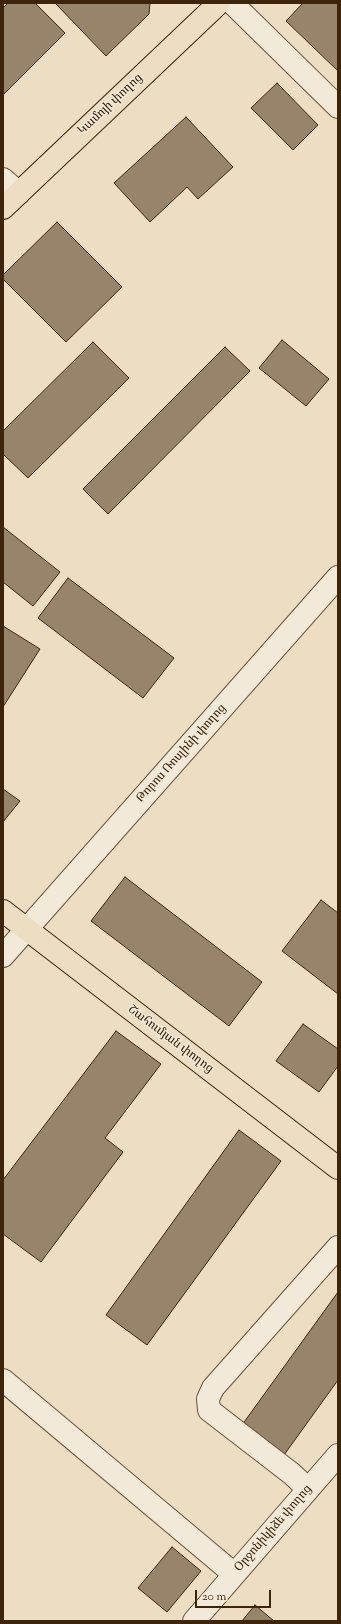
<!DOCTYPE html>
<html>
<head>
<meta charset="utf-8">
<style>
  body { margin:0 }
  #map { position:relative; width:341px; height:1624px; overflow:hidden; background:#ecddc3; font-family:"Sorts Mill Goudy",serif }
  canvas { display:block }
  .frame { position:absolute; inset:0; border:4px solid #3e240a; pointer-events:none }
  .scale { position:absolute; left:195px; top:1590px; width:76px; height:18px; box-sizing:border-box; border:2px solid #3e240a; border-top:0; padding-left:5px; font-size:12px; line-height:14px; white-space:nowrap; color:#3e240a; -webkit-text-stroke:3px #f3e9d8; paint-order:stroke }
</style>
</head>
<body>
<div id="map">
<canvas width="341" height="1624"></canvas>
<div class="frame"></div>
<div class="scale">20 m</div>
</div>
<script>
const context = document.querySelector('canvas').getContext('2d');
context.lineJoin = 'round';
function paint(path, color) {
  context.fillStyle = color;
  context.fill(path, 'evenodd');
}
function shape(rows) {
  const path = new Path2D();
  for (const r of rows) {
    path.moveTo(r[0], r[1]);
    for (let i = 2; i < r.length; i += 2) path.lineTo(r[i], r[i + 1]);
  }
  return path;
}
function strokePath(path, color, width, dash) {
  context.strokeStyle = color;
  context.lineWidth = width;
  context.lineCap = dash ? 'butt' : 'round';
  context.setLineDash(dash || []);
  context.stroke(path);
}
function write(font, color, halo, rows, align = 'center') {
  context.font = font + ' "Sorts Mill Goudy","Noto Serif Armenian",serif';
  context.lineWidth = 3;
  context.setLineDash([]);
  context.textBaseline = 'middle';
  context.strokeStyle = halo;
  context.fillStyle = color;
  for (const [text, x, y, turn = 0] of rows) {
    context.save();
    context.translate(x, y);
    context.rotate((+turn || 0) * Math.PI / 180);
    context.textAlign = isNaN(turn) ? turn : align;
    if (halo) context.strokeText(text, 0, 0);
    context.fillText(text, 0, 0);
    context.restore();
  }
}
const building = shape([
  [8,3,35,3,65,33,3,95,3,8,8,3],
  [55,3,150,3,149,14,106,56,55,3],
  [303,3,338,3,338,71,286,21,303,3],
  [277,83,318,125,293,150,251,108,277,83],
  [186,117,233,167,198,199,187,187,150,222,114,183,186,117],
  [57,222,122,287,66,342,3,279,3,275,57,222],
  [282,340,329,379,306,406,259,368,282,340],
  [93,342,129,378,28,478,3,454,3,431,93,342],
  [225,347,250,371,108,514,83,489,225,347],
  [3,527,60,572,33,606,3,582,3,527],
  [68,578,174,658,143,698,38,618,68,578],
  [3,626,40,649,3,707,3,626],
  [3,789,20,801,3,822,3,789],
  [125,877,262,982,229,1026,91,921,125,877],
  [321,900,338,913,338,994,282,951,321,900],
  [303,1024,338,1049,338,1066,319,1092,276,1061,303,1024],
  [116,1031,161,1064,105,1138,123,1152,41,1262,3,1234,3,1180,116,1031],
  [239,1130,281,1161,147,1345,106,1315,239,1130],
  [338,1292,338,1380,284,1455,242,1425,338,1292],
  [172,1547,201,1571,167,1612,138,1588,172,1547],
  [255,1605,274,1621,242,1621,255,1605]
]);
paint(building, '#98846a');
strokePath(building, '#3e240a', 1);
const minor = shape([
  [232,3,338,107],
  [3,179,19,193],
  [3,956,338,577],
  [3,1380,234,1574],
  [308,1489,292,1474,209,1410,208,1399,213,1388,338,1247],
  [194,1621,338,1455]
]);
const major = shape([
  [3,208,219,3],
  [3,911,338,1168]
]);
strokePath(minor, '#6a5238', 24);
strokePath(major, '#3e240a', 24);
strokePath(minor, '#f3e9d8', 22);
strokePath(major, '#ecddc3', 22);
write('12px', '#3e240a', '#f3e9d8', [
  ["Կամոյի փողոց",111,105,-43],
  ["Թորոս Ռոսլինի փողոց",182,754,-48],
  ["Շահումյան փողոց",170,1040,37],
  ["Օրջոնիկիձե փողոց",274,1529,-49]
]);
</script>
</body>
</html>
